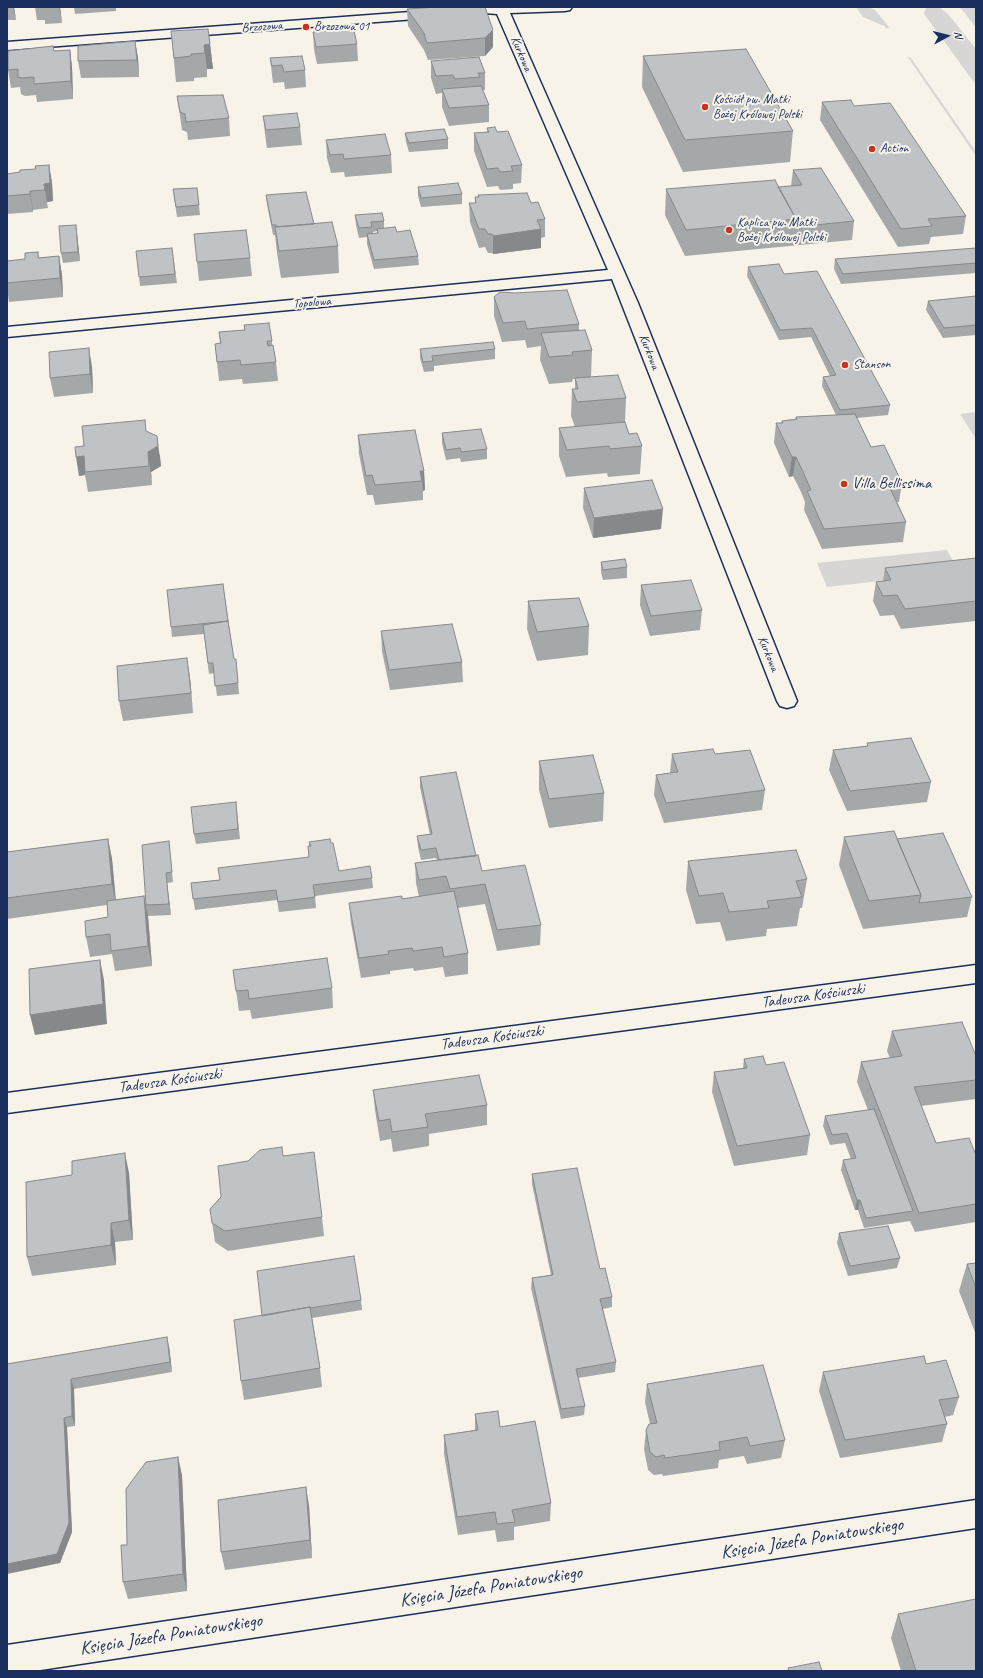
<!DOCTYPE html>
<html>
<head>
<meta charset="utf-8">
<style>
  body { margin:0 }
  #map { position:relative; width:983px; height:1678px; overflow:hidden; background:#f7f3e8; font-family:Caveat,sans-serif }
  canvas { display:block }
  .frame { position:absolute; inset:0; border:8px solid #1b2f5e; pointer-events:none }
  .north { position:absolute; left:927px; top:16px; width:40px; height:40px; -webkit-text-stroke:3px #f7f3e8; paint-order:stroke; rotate:83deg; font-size:11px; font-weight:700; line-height:16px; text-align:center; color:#1b2f5e }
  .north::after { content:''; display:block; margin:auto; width:14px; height:18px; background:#1b2f5e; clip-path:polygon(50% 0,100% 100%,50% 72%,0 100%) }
</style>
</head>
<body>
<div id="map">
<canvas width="983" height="1678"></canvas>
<div class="frame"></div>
<div class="north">N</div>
</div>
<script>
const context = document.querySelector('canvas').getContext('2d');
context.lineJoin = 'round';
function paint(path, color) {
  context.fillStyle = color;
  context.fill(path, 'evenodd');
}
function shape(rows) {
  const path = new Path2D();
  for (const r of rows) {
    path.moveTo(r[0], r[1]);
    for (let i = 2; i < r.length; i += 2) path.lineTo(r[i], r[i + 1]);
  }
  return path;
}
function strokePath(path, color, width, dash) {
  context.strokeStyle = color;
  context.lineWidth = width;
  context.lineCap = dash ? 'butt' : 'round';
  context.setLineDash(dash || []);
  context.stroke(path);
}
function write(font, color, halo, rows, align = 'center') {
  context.font = font + ' Caveat,sans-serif';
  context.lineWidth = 4;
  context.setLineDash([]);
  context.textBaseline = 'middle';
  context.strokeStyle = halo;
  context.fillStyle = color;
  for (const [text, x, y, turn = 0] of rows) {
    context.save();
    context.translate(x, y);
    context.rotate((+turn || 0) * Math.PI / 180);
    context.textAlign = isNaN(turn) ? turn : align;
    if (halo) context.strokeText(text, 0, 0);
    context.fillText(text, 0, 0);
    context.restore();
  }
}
paint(shape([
  [856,7,868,7,875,10,889,27,887,29,884,26,863,17],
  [926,7,939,7,948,14,976,49,976,85,924,14],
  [959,7,976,7,976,28,964,12],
  [907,56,911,58,976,152,976,156],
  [976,412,976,439,960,414],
  [947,550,959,572,827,587,817,563]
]), '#d7d6d4');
const street = shape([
  [485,7,572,7,570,10,565,11,510,13,638,303,797,701,794,706,787,708,780,706,777,701,612,279,7,337,7,327,608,270,497,14,484,13,482,10,485,7],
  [437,10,442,11,444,14,442,17,7,50,7,42,437,10],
  [976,965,976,983,7,1113,7,1093,976,965],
  [976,1500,976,1528,34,1671,7,1671,7,1645,976,1500]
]);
strokePath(street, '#1b2f5e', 3);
paint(street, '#f7f3e8');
paint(shape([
  [7,7,14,7,16,20,8,20,8,25,7,25],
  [35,7,59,7,60,9,59,7,60,7,62,23,45,24,45,20,37,20],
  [74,7,116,7,116,11,75,14],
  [407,9,493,30,493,47,485,56,428,60,424,50,408,26],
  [171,31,210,44,213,69,207,69,207,77,194,78,194,81,176,82],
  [313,32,357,44,358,61,317,64,314,49],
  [135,41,138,58,139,77,81,78,78,61],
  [70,50,72,67,73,99,37,102,36,95,25,96,21,94,20,87,11,88,8,70,54,51],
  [643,56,793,131,790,162,683,172,642,87],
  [270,58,305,70,306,87,285,89,284,82,273,83],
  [431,61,485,73,485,90,483,90,489,105,489,122,449,126,442,107,442,93,436,94,431,78],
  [177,96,229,118,230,136,188,140,187,132,182,130],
  [822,102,854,106,966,216,963,234,931,237,929,244,898,247,820,120],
  [263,116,300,127,302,145,267,148,265,134],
  [487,128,497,132,522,165,521,183,513,184,513,189,500,190,498,186,487,187,474,151,474,133,487,132],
  [405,133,448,139,448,149,409,152,406,142],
  [326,140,391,155,392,173,345,177,344,172,331,173,327,158],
  [49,165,52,183,53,201,47,202,48,208,33,210,33,212,7,214,7,174,20,172,36,169],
  [793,170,854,221,852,240,685,256,665,215,666,189,778,187,791,186],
  [418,187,462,194,462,204,421,207,418,196],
  [197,188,200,215,177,217,173,189],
  [266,195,314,224,338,246,339,273,281,278,277,253,275,235,273,235,267,204],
  [478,195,531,203,545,219,545,237,541,238,541,248,493,254,492,253,488,253,485,247,479,248,470,222,469,203,475,203,475,197,478,197],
  [355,215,384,221,384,228,397,232,418,256,419,265,374,269,367,244,367,237,359,238,356,225],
  [377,231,377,233,373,234,373,232],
  [77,234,80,261,63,263,61,253],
  [194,234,250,258,252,276,199,281],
  [172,248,177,283,140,286,139,277],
  [976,248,976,273,841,284,834,269,835,259],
  [38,252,39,258,59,256,62,275,63,297,9,302,7,288,7,261,25,259],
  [748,267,784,274,890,405,888,415,857,418,871,447,902,483,899,502,897,502,906,522,903,542,822,549,804,510,805,502,801,492,793,476,789,477,774,443,776,423,781,423,782,421,795,419,796,417,836,415,822,386,823,377,830,376,811,337,779,340,747,276],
  [976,296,976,335,943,338,926,310,928,301],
  [494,297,579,324,579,330,592,350,591,377,626,398,625,422,629,434,642,446,640,474,608,477,607,473,566,477,559,456,559,428,575,427,571,416,572,389,575,389,575,379,573,379,572,382,549,384,540,360,541,346,527,348,525,340,502,342,494,316],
  [244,325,272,341,272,345,276,362,278,381,243,384,242,379,219,381,215,344,220,344,219,332,244,330],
  [420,349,495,349,495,359,434,366,434,371,424,372,420,358],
  [92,367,93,393,54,397,50,378],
  [146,431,160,455,161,466,151,472,152,485,88,492,85,475,79,476,84,446],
  [442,433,487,449,487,459,461,462,460,458,446,460,442,443],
  [358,435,424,471,425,490,423,491,423,500,375,505,373,495,367,495,359,454],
  [584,488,661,529,593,538,583,508],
  [976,558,976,621,901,629,894,615,880,616,873,601,876,582,883,581,885,568],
  [601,562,627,567,627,578,603,580,601,572],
  [223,584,234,659,237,669,239,694,217,696,214,673,209,674,204,634,172,637,171,627],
  [641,585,702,610,700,630,650,636,640,605],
  [528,601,589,626,588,655,537,661,527,629],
  [381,631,462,662,463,682,390,690,382,651],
  [190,678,193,713,123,721,119,701],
  [867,743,931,782,927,802,847,811,829,770,833,750,867,746],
  [672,754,715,754,765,790,762,810,664,823,654,795,656,775,670,773],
  [539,761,604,793,603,821,549,828,539,790],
  [420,777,476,856,482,871,541,925,540,945,497,951,485,904,458,908,468,953,468,974,445,977,443,967,414,971,413,968,390,971,390,974,361,978,351,923,349,903,402,899,419,897,416,883,415,863,437,860,436,858,421,860,418,847,417,836,430,835,420,787],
  [236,802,240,839,196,844,194,834],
  [844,837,897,839,972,897,967,917,863,929,839,865],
  [108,839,112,859,116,900,144,896,146,905,169,841,173,882,167,883,171,915,148,916,152,966,115,971,112,954,90,957,86,937,108,917,107,905,7,919,7,852],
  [309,842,339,871,372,878,373,888,315,896,316,908,279,912,277,900,195,910,191,883,220,880,309,857],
  [688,861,807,879,802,908,800,908,797,926,767,929,766,936,726,941,720,922,696,924,686,890],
  [233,970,332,988,333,1008,252,1019,250,1010,239,1011],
  [892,1031,976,1056,976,1099,921,1106,936,1143,976,1155,976,1222,915,1232,910,1221,864,1228,858,1210,855,1210,841,1170,843,1160,851,1159,845,1143,830,1145,823,1126,825,1116,868,1110,857,1082,861,1062,890,1058,887,1051],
  [744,1059,766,1065,810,1135,807,1155,734,1166,712,1092,714,1072,743,1068],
  [373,1090,487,1105,487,1125,429,1134,429,1146,393,1152,391,1139,380,1141,375,1110],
  [283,1156,322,1217,324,1236,228,1251,215,1242,210,1209,221,1197,248,1161],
  [129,1173,133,1240,115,1242,116,1265,32,1276,27,1257],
  [532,1174,600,1269,612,1297,612,1307,603,1309,616,1362,615,1372,578,1378,585,1406,584,1415,561,1419,531,1288,532,1278,551,1275,532,1184],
  [839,1233,900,1258,897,1268,848,1276,837,1243],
  [976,1263,976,1335,959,1291,967,1264],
  [361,1300,362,1310,312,1318,320,1368,322,1387,244,1400,241,1381,234,1320],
  [169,1346,172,1372,74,1389,75,1426,67,1427,72,1532,60,1563,7,1364],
  [926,1364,959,1397,953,1415,945,1417,947,1424,942,1442,840,1458,819,1391,823,1372],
  [647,1384,785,1440,781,1458,747,1464,744,1456,719,1460,718,1468,663,1476,662,1474,654,1475,648,1470,644,1449,646,1430,650,1424,645,1402],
  [475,1414,500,1427,551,1503,550,1521,514,1527,514,1540,497,1542,495,1530,458,1535,444,1454,444,1435,475,1430],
  [178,1457,182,1476,187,1591,128,1599,123,1582,127,1545],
  [309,1505,312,1558,225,1570,221,1552],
  [898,1614,976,1671,901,1671,891,1638]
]), '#a5a8a9');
paint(shape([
  [13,7,14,7,15,13,16,20],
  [59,7,60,7,62,23],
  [7,12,8,20,8,25,7,17],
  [493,30,493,47,485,56,485,38],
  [135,41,138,58,139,77,137,60],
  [210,44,213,69,207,69,204,45],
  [70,50,72,67,73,99,71,81],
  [49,165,52,183,53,201,47,202,48,208,44,184],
  [30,191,33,210,33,212,30,194],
  [76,225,80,261,78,252],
  [541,229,541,248,493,254,493,236],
  [59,256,62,275,63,297,60,278],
  [89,348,92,367,93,393,90,374],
  [157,436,161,466,151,472,152,485,148,452],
  [84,456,85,475,79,476,76,457],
  [792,457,796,457,793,476,789,477],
  [420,471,424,471,425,490,423,491,422,481],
  [663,509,661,529,593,538,594,518],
  [187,658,190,678,193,713,191,693],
  [108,839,112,859,116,904,112,884],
  [166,873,167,883,171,915,169,904],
  [144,896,148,916,152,966,148,946],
  [100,960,104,980,107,1024,35,1035,30,1015],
  [125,1153,129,1173,133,1240,129,1220],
  [857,1200,860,1200,858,1210,855,1210],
  [111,1223,115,1242,116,1265,111,1245],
  [167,1337,169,1346,172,1372,170,1362],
  [71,1379,74,1389,75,1426,72,1416],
  [64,1418,67,1427,72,1532,60,1563,7,1574,7,1564],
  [178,1457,182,1476,187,1591,183,1574],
  [306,1487,309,1505,312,1558,310,1540]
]), '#86888a');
const building = shape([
  [438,7,485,7,493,30,485,38,427,43,424,33,407,9,438,7],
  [353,26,357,44,316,47,313,32,326,31,326,28,353,26],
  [208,29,210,44,204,45,205,53,191,54,191,56,174,58,171,31,208,29],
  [135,41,137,60,78,61,78,46,135,41],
  [53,46,54,51,70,50,71,81,34,84,34,77,22,78,18,77,18,69,8,70,8,51,53,46],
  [746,49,793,131,685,140,643,56,746,49],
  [302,56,305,70,284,72,282,65,272,66,270,58,302,56],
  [479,57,485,73,478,73,480,77,455,79,453,75,436,76,431,61,479,57],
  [481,86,489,105,449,108,442,89,481,86],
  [223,95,229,118,186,122,185,114,180,112,177,96,223,95],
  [851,100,854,106,890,103,966,216,928,219,932,226,901,229,822,102,851,100],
  [297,113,300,127,266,130,263,116,297,113],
  [495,127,497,132,508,131,522,165,511,166,513,171,500,172,498,168,487,169,474,133,489,132,487,128,495,127],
  [444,129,448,139,409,143,405,133,444,129],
  [385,134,391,155,344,159,343,154,330,155,326,140,385,134],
  [49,165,50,183,44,184,45,190,30,191,30,194,7,196,7,174,20,172,20,170,36,169,35,166,49,165],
  [821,168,854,221,796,227,796,219,778,187,802,185,793,170,821,168],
  [775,180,796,219,686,230,666,189,775,180],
  [458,183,462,194,421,198,418,187,458,183],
  [197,188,199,205,176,207,173,189,197,188],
  [306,192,314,224,277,227,276,225,272,225,266,195,306,192],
  [527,193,531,203,538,202,545,219,537,220,541,229,493,236,492,234,488,234,485,229,479,229,469,203,476,203,475,197,479,197,478,195,527,193],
  [382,213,384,221,371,222,372,227,359,228,355,215,382,213],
  [332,222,338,246,279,251,275,227,332,222],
  [76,225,78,252,61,253,59,226,76,225],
  [395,227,397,232,410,230,418,256,374,260,367,234,378,233,377,229,395,227],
  [246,230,250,258,197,262,194,234,246,230],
  [172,248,175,274,139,277,136,251,172,248],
  [976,248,976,263,843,274,835,259,976,248],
  [38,252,38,258,59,256,60,278,7,283,7,261,25,259,25,253,38,252],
  [779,264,784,274,817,271,890,405,840,410,823,377,836,375,812,328,780,330,748,267,779,264],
  [567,290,579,324,527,329,525,321,503,323,494,297,500,292,515,293,567,290],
  [976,296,976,325,944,328,928,301,976,296],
  [269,323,272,341,267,341,268,346,273,345,276,362,241,365,240,360,217,362,215,344,221,343,219,332,245,330,244,325,269,323],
  [585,330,592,350,572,352,573,355,549,357,541,333,585,330],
  [493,342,495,349,432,356,433,361,423,362,420,349,493,342],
  [89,348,90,374,50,378,49,352,89,348],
  [618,375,626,398,577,402,572,389,578,389,575,378,618,375],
  [855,414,871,447,884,445,902,483,888,484,906,522,824,529,807,491,811,490,803,472,796,457,792,457,776,423,783,423,782,421,797,419,796,417,855,414],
  [145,420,146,431,157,436,158,446,148,452,149,466,85,472,84,456,76,457,75,447,84,446,82,426,145,420],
  [625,422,629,434,637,433,642,446,610,449,609,446,567,450,559,428,625,422],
  [481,429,487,449,461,452,460,448,446,450,442,433,481,429],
  [415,430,424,471,420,471,422,481,375,485,372,475,366,476,358,435,415,430],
  [652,480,663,509,594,518,584,488,652,480],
  [976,558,976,601,905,609,897,595,883,596,876,582,891,580,885,568,976,558],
  [625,559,627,567,603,570,601,562,625,559],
  [691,580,702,610,651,616,641,585,691,580],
  [223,584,228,621,171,627,167,590,223,584],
  [579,598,589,626,537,632,528,601,579,598],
  [228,621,234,659,236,659,238,683,215,686,213,663,208,663,203,625,228,621],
  [452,624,462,662,389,670,381,631,452,624],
  [187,658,191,693,119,701,117,666,187,658],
  [911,738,931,782,850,791,833,750,868,746,867,743,911,738],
  [713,749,715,754,750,750,765,790,666,803,656,775,678,772,672,754,713,749],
  [593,755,604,793,549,799,539,761,593,755],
  [456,772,476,856,439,860,436,848,421,850,417,836,432,834,420,777,456,772],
  [236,802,238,829,194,834,191,807,236,802],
  [894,831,921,895,869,901,844,837,894,831],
  [943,833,972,897,919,903,921,895,897,839,943,833],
  [108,839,112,884,7,898,7,852,108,839],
  [330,839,331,843,333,843,339,871,370,866,372,878,313,885,315,897,278,902,276,890,193,899,191,883,220,880,218,868,309,857,308,846,311,846,309,842,330,839],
  [169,841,172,872,166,873,169,904,146,905,142,845,169,841],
  [796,850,807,879,796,881,802,897,767,901,769,908,729,912,723,893,699,896,688,861,796,850],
  [478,855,482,871,525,865,541,925,497,930,485,884,450,889,446,876,419,880,415,863,478,855],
  [454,891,468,953,444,957,442,947,413,951,412,948,388,951,389,954,359,958,349,903,402,896,402,899,454,891],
  [144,896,148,946,111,951,110,934,86,937,85,921,108,917,107,901,144,896],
  [327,958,332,988,249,999,248,990,236,991,233,970,327,958],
  [100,960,103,1004,30,1015,29,969,100,960],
  [962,1022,976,1056,976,1080,914,1087,936,1143,969,1138,976,1155,976,1204,919,1213,861,1062,902,1056,892,1031,962,1022],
  [763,1056,766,1065,784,1062,810,1135,737,1146,714,1072,747,1068,744,1059,763,1056],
  [479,1075,487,1105,425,1114,428,1127,392,1132,390,1119,379,1121,373,1090,479,1075],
  [874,1109,913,1211,866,1218,860,1200,857,1200,843,1160,856,1158,847,1133,832,1135,825,1116,874,1109],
  [282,1147,283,1156,314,1152,322,1217,225,1231,212,1223,210,1209,221,1197,218,1166,248,1161,260,1150,282,1147],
  [125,1153,129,1220,111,1223,111,1245,27,1257,26,1182,72,1175,72,1161,125,1153],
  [577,1168,600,1269,605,1268,612,1297,600,1299,616,1362,576,1369,585,1406,561,1409,532,1278,553,1275,532,1174,577,1168],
  [888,1226,900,1258,850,1266,839,1233,888,1226],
  [354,1256,361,1300,310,1308,310,1307,262,1316,257,1271,354,1256],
  [976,1263,976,1288,967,1264,976,1263],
  [310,1307,320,1368,241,1381,234,1320,310,1307],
  [167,1337,170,1362,71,1379,72,1416,64,1418,69,1523,57,1554,7,1564,7,1364,167,1337],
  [924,1356,926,1364,946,1360,959,1397,939,1400,947,1424,845,1440,823,1372,924,1356],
  [763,1365,785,1440,750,1446,747,1437,719,1442,720,1450,665,1458,664,1455,656,1457,650,1452,646,1430,649,1424,657,1423,647,1384,763,1365],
  [498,1411,500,1427,535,1421,551,1503,512,1510,515,1522,497,1524,495,1512,457,1517,444,1435,478,1430,475,1414,498,1411],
  [178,1457,183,1574,123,1582,121,1545,127,1545,126,1489,146,1462,178,1457],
  [306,1487,310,1540,221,1552,218,1500,306,1487],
  [976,1599,976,1671,916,1671,898,1614,976,1599],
  [819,1662,822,1671,789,1671,788,1668,819,1662]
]);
paint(building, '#c0c3c5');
strokePath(building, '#86888a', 1);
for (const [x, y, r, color] of [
  [306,27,4,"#c8321e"],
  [705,107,4,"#c8321e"],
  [872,149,4,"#c8321e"],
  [729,230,4,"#c8321e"],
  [845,365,4,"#c8321e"],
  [844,484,4,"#c8321e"]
]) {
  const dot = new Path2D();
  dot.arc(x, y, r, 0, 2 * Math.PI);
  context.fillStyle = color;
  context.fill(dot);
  strokePath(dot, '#f7f3e8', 1.5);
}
write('13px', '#1b2f5e', '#f7f3e8', [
  ["Brzozowa",262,27,-4],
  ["Kurkowa",521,54,67],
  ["Topolowa",312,303,-5],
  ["Kurkowa",649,352,69],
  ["Kurkowa",768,654,68]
]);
write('13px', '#1b2f5e', '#f7f3e8', [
  ["Brzozowa 01",314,27],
  ["Kościół pw. Matki",713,100],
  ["Bożej Królowej Polski",713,115],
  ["Action",880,149],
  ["Kaplica pw. Matki",737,223],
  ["Bożej Królowej Polski",737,238],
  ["Stanson",853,365]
], 'left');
write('16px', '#1b2f5e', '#f7f3e8', [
  ["Villa Bellissima",852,484]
], 'left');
write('16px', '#1b2f5e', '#f7f3e8', [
  ["Tadeusza Kościuszki",813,996,-8],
  ["Tadeusza Kościuszki",492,1038,-8],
  ["Tadeusza Kościuszki",170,1081,-8]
]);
write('19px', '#1b2f5e', '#f7f3e8', [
  ["Księcia Józefa Poniatowskiego",812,1539,-9],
  ["Księcia Józefa Poniatowskiego",491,1587,-9],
  ["Księcia Józefa Poniatowskiego",171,1635,-9]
]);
</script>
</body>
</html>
